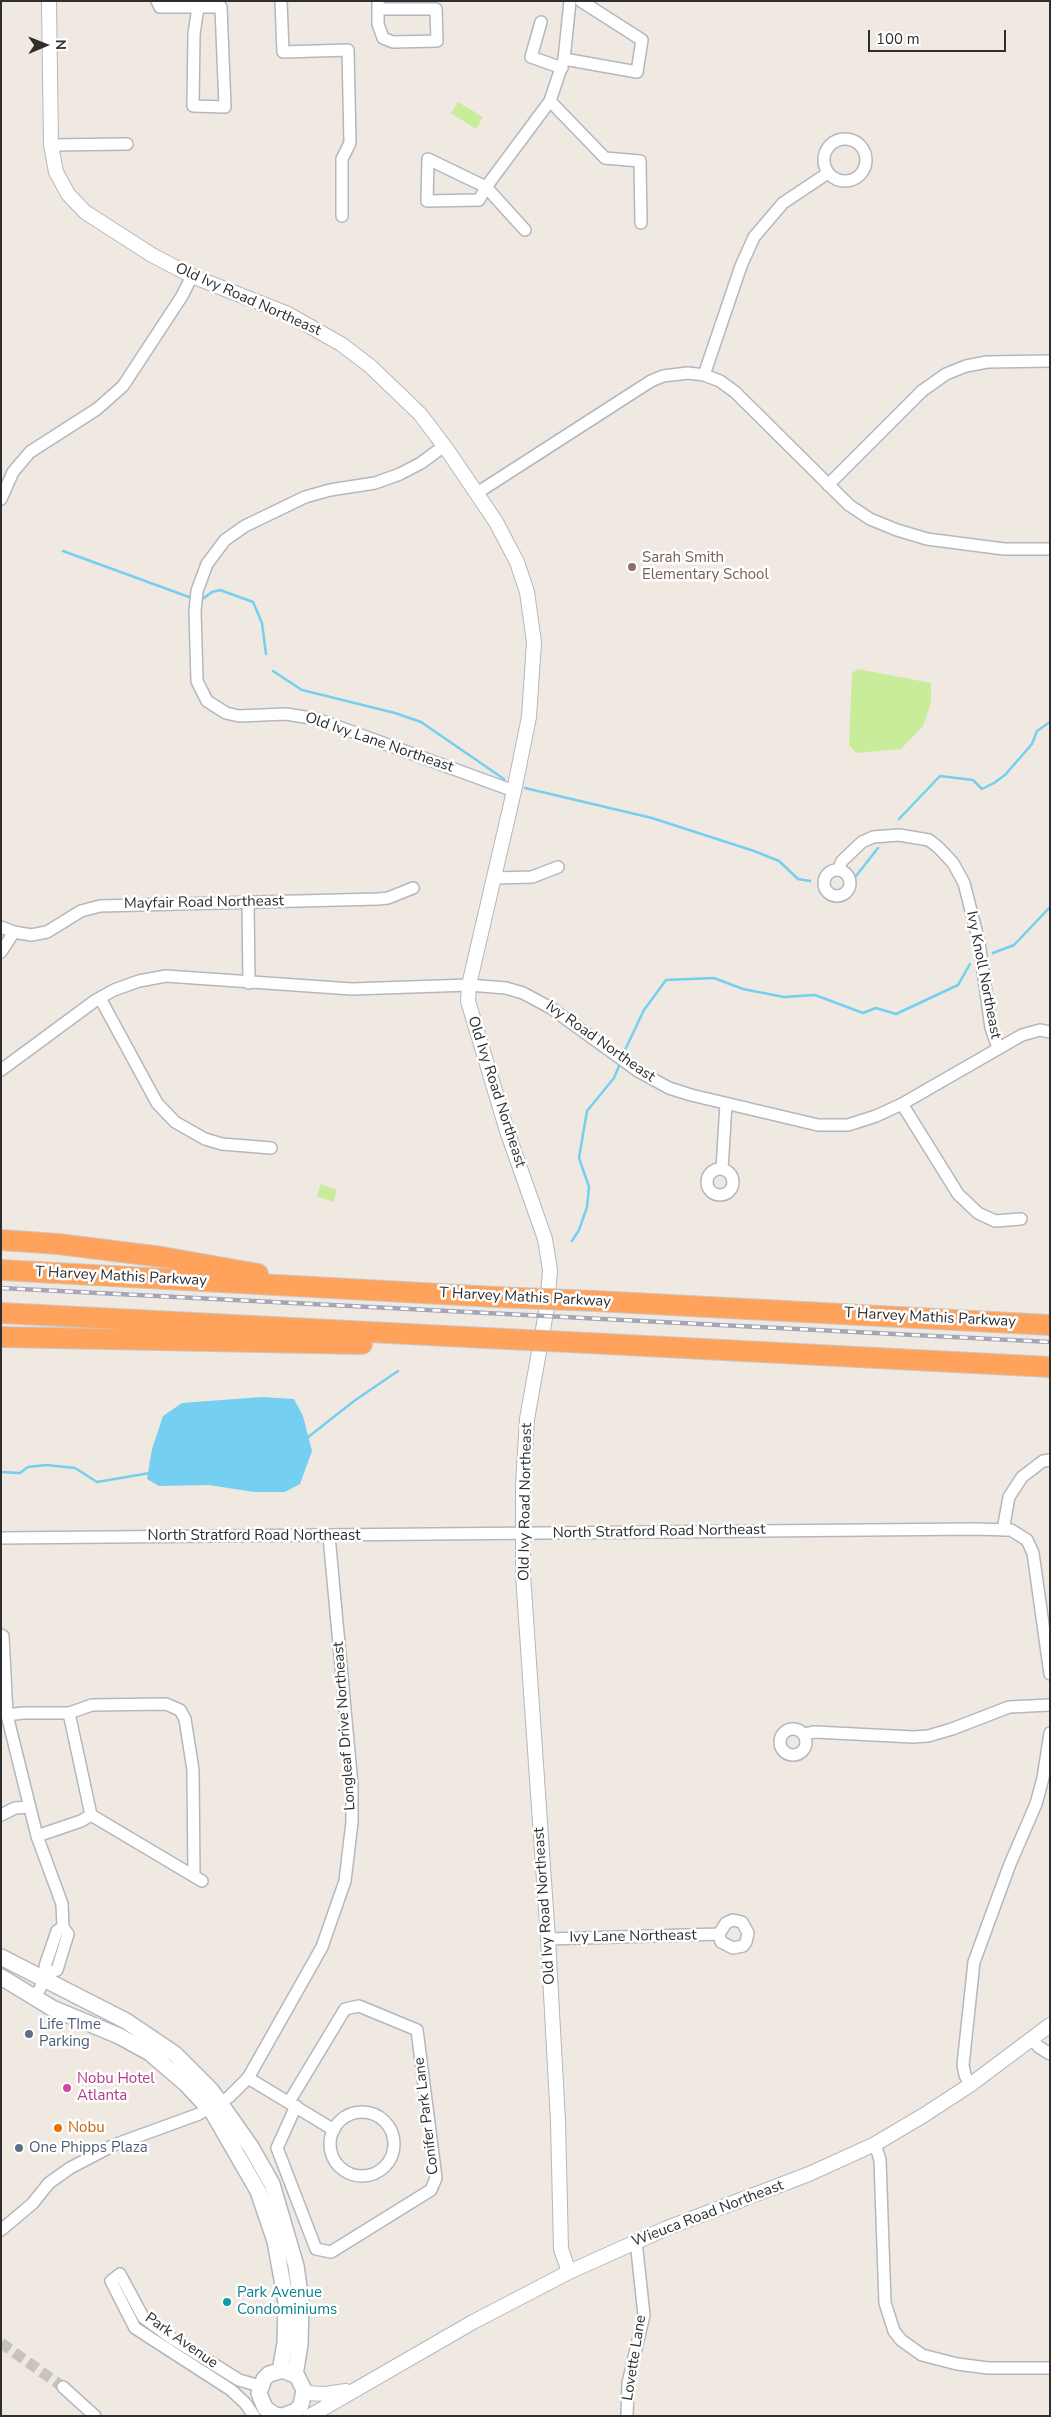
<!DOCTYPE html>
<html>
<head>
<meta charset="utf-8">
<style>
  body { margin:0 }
  #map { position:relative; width:1051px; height:2417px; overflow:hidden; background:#efe9e1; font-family:"Nunito Sans",sans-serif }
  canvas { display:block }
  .frame { position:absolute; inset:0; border:2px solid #2e2e2e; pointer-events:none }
  .north { position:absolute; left:20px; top:20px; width:50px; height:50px; -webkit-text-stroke:4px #fff; paint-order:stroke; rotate:89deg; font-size:14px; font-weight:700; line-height:20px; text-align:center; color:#2e2e2e }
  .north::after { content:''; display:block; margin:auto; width:18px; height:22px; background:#2e2e2e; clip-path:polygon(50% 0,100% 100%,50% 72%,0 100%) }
  .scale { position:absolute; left:868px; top:30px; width:138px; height:22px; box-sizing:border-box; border:2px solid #2e2e2e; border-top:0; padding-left:6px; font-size:15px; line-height:18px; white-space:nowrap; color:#2e2e2e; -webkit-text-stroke:4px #fff; paint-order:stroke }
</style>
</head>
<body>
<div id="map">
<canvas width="1051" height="2417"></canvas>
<div class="frame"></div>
<div class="north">N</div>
<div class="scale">100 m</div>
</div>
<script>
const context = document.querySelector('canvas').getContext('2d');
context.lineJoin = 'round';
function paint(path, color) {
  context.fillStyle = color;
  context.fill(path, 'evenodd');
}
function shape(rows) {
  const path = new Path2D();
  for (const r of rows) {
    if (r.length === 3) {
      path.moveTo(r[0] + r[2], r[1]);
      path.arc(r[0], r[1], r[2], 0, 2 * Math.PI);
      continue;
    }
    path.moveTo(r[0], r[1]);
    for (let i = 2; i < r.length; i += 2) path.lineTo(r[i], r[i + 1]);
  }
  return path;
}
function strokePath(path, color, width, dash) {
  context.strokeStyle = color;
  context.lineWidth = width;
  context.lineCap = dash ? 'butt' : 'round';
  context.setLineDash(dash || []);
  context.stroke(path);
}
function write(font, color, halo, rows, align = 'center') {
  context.font = font + ' "Nunito Sans",sans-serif';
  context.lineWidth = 5;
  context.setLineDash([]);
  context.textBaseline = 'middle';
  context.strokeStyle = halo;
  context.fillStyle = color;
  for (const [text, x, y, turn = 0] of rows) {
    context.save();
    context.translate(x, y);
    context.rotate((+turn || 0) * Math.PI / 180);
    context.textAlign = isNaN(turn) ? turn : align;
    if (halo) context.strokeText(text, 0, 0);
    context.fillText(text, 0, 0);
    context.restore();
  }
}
paint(shape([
  [458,102,483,117,476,129,451,113],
  [858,669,931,683,931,703,923,726,901,749,856,753,849,745,852,673],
  [321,1184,337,1190,333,1202,317,1196]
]), '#c9ec9a');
paint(shape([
  [262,1397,294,1399,303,1416,312,1451,300,1484,285,1492,254,1492,209,1485,159,1486,147,1479,152,1449,163,1416,182,1403]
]), '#75cff0');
strokePath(shape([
  [63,551,189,597],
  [200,601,212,592,220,590,253,602,262,623,266,654],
  [273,671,302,690,395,713,421,722,504,779],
  [525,788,652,818,754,851,779,861,798,879,810,881],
  [899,819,940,776,973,780,982,789,994,783,1005,775,1032,744,1037,731,1050,722],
  [856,876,878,848],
  [993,953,1014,945,1050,907],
  [624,1052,644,1010,666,980,714,978,743,989,784,997,815,995,863,1013,876,1008,896,1014,958,985,970,964],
  [572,1241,579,1230,587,1207,589,1187,579,1158,587,1111,614,1078,619,1066],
  [307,1438,354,1401,398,1371],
  [1,1472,20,1473,28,1467,46,1465,75,1468,97,1482,150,1473]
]), '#75cff0', 2.5);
strokePath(shape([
  [1,2343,63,2387]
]), '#c8c4bd', 11, [11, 5.5]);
const minor = shape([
  [157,1,160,7,221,7,225,107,193,106,194,34,198,7],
  [281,1,283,52,348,50,350,143,342,159,342,216],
  [378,9,436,9,437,41,393,42,383,38,378,24,378,1],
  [541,22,531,57,562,68],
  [564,59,637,72,642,40,581,1],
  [550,101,605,158,640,161,641,223],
  [845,160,21],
  [51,145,127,144],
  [525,230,486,187,428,159,427,201,479,200,486,187,550,101,564,59,570,1],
  [704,375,741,266,754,237,783,203,828,173],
  [444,446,421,463,400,474,375,483,330,490,305,497,245,526,225,540,207,564,197,591,195,611,197,681,207,701,226,713,239,716,286,714,317,719,514,791],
  [828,485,922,391,946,374,966,366,987,362,1050,361],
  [477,493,651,381,663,376,688,373,704,375,720,381,735,392,849,505,870,519,897,530,927,539,1004,549,1050,549],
  [1,499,13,472,30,452,97,409,123,386,182,296,192,276],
  [837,883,13],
  [838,870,842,861,862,842,873,837,899,835,929,840,939,848,953,863,964,883,979,942,991,1028,998,1048],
  [494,878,532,877,558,867],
  [248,902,249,983],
  [1,927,14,932,31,935,47,932,81,911,100,906,378,899,388,898,413,888],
  [1,952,14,932],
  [100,998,157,1103,175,1122,205,1139,222,1144,271,1148],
  [1,1070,96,1000,114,990,139,981,166,976,352,989,469,985,506,988,523,993,551,1008,638,1071,669,1088,691,1095,818,1125,848,1125,876,1116,902,1104,1022,1035,1040,1030,1050,1032],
  [902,1104,958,1194,978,1213,995,1221,1021,1219],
  [720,1182,13],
  [722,1169,726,1104],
  [1003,1530,1009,1497,1022,1477,1043,1461,1050,1460],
  [1,1538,974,1529,1011,1530,1027,1540,1033,1553,1050,1674],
  [1,1635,3,1636,7,1715,37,1836,62,1904,63,1927,68,1934,57,1970,48,1973],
  [69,1713,91,1815,202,1881],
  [7,1715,23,1713,69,1713,92,1705,166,1704,180,1710,185,1719,193,1770,194,1876],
  [793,1742,13],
  [804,1734,815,1732,913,1737,928,1736,952,1729,1009,1707,1050,1705],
  [1,1815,15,1808,30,1807],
  [37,1836,81,1821,91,1815],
  [548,1939,719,1934,721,1942,733,1948,743,1946,746,1942,748,1933,742,1922,733,1920,726,1923,719,1934],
  [35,1998,48,1973,45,1966,57,1931,63,1927],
  [1031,2039,1039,2047,1050,2054],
  [248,2078,334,2130],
  [970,2085,965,2075,963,2065,974,1962,1010,1864,1036,1804,1043,1778,1050,1733],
  [289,2102,345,2009,359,2006,417,2030,436,2178,431,2190,331,2252,316,2249,277,2148,296,2106],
  [362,2144,32],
  [875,2144,880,2160,885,2303,894,2331,901,2340,922,2355,957,2364,988,2368,1050,2368],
  [1,2230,32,2204,49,2183,70,2168,114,2145,199,2114,229,2097,248,2078,322,1947,345,1881,352,1822,352,1785,329,1536],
  [63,2387,95,2416],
  [254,2416,245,2403,231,2390,135,2328,111,2281,120,2274,143,2317,170,2337,239,2380,260,2386],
  [627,2416,628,2383,644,2315,636,2241]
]);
const tertiary = shape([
  [49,1,51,145,56,172,68,194,85,212,152,255,192,276,288,314,341,344,370,366,420,414,448,451,496,522,517,562,527,592,534,642,529,717,514,791,469,985,468,1001,507,1131,545,1239,550,1270,547,1307,527,1419,523,1485,523,1575,548,1939,558,2121,561,2249,569,2272],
  [304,2393,325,2394,346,2391],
  [310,2416,473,2322,569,2272,667,2228,809,2174,875,2144,924,2115,970,2085,1050,2025]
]);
const secondary = shape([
  [1,1957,126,2021,175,2054,211,2090,251,2147,272,2184,296,2266,301,2301,300,2344,295,2375],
  [1,1977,52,2008,119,2036,150,2053,186,2084,213,2113,258,2191,275,2241,286,2302,285,2343,280,2371],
  [281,2416,275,2415,265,2408,259,2393,264,2379,269,2374,283,2370,297,2376,304,2390,301,2405,296,2411,283,2416]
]);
const motorway = shape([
  [1,1240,58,1244,162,1257,258,1274],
  [1,1270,496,1297],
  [595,1301,1050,1325],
  [1,1313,486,1338],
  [1,1337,362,1344],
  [588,1343,1050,1367]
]);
strokePath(minor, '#b4b7c1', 14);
strokePath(tertiary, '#b4b7c1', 16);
strokePath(secondary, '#b4b7c1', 18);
strokePath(motorway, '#c9c9c9', 22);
strokePath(minor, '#fff', 11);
strokePath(tertiary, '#fff', 14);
strokePath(secondary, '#fff', 15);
strokePath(motorway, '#ffa35c', 20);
const rail = shape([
  [1,1288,1050,1342]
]);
strokePath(rail, '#a3a6b8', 4.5);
strokePath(rail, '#fff', 2.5, [8]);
const motorwayBridge = shape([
  [496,1297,595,1301],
  [486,1338,588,1343]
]);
strokePath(motorwayBridge, '#c9c9c9', 22, []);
strokePath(motorwayBridge, '#ffa35c', 20);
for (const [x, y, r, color] of [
  [632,567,5,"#8d6e63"],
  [29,2034,5,"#5c6f8a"],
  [67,2088,5,"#d1479c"],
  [58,2128,5,"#e8710a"],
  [19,2148,5,"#5c6f8a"],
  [227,2302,5,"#0f9aa8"]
]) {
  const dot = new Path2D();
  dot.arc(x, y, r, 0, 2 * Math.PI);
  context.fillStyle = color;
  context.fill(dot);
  strokePath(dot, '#fff', 2);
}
write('15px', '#2e2e2e', '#fff', [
  ["Old Ivy Road Northeast",248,300,24],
  ["Old Ivy Lane Northeast",379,743,19],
  ["Mayfair Road Northeast",204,903,-1],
  ["Ivy Knoll Northeast",983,975,79],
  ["Ivy Road Northeast",600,1042,35],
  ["Old Ivy Road Northeast",496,1092,72],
  ["T Harvey Mathis Parkway",121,1277,3],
  ["T Harvey Mathis Parkway",525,1298,3],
  ["T Harvey Mathis Parkway",930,1318,3],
  ["Old Ivy Road Northeast",526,1502,-89],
  ["North Stratford Road Northeast",659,1532,-1],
  ["North Stratford Road Northeast",254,1536],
  ["Longleaf Drive Northeast",345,1726,-94],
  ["Old Ivy Road Northeast",545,1906,-94],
  ["Ivy Lane Northeast",633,1937,-1],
  ["Conifer Park Lane",427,2116,-97],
  ["Wieuca Road Northeast",708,2214,-21],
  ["Park Avenue",181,2341,35],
  ["Lovette Lane",635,2358,-81]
]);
write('15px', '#785e54', '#fff', [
  ["Sarah Smith",642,558],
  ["Elementary School",642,575]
], 'left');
write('15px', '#4e5e75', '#fff', [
  ["Life TIme",39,2025],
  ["Parking",39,2042],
  ["One Phipps Plaza",29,2148]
], 'left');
write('15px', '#b23c85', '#fff', [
  ["Nobu Hotel",77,2079],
  ["Atlanta",77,2096]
], 'left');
write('15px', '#c56008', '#fff', [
  ["Nobu",68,2128]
], 'left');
write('15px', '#0d838f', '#fff', [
  ["Park Avenue",237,2293],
  ["Condominiums",237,2310]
], 'left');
</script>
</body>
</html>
